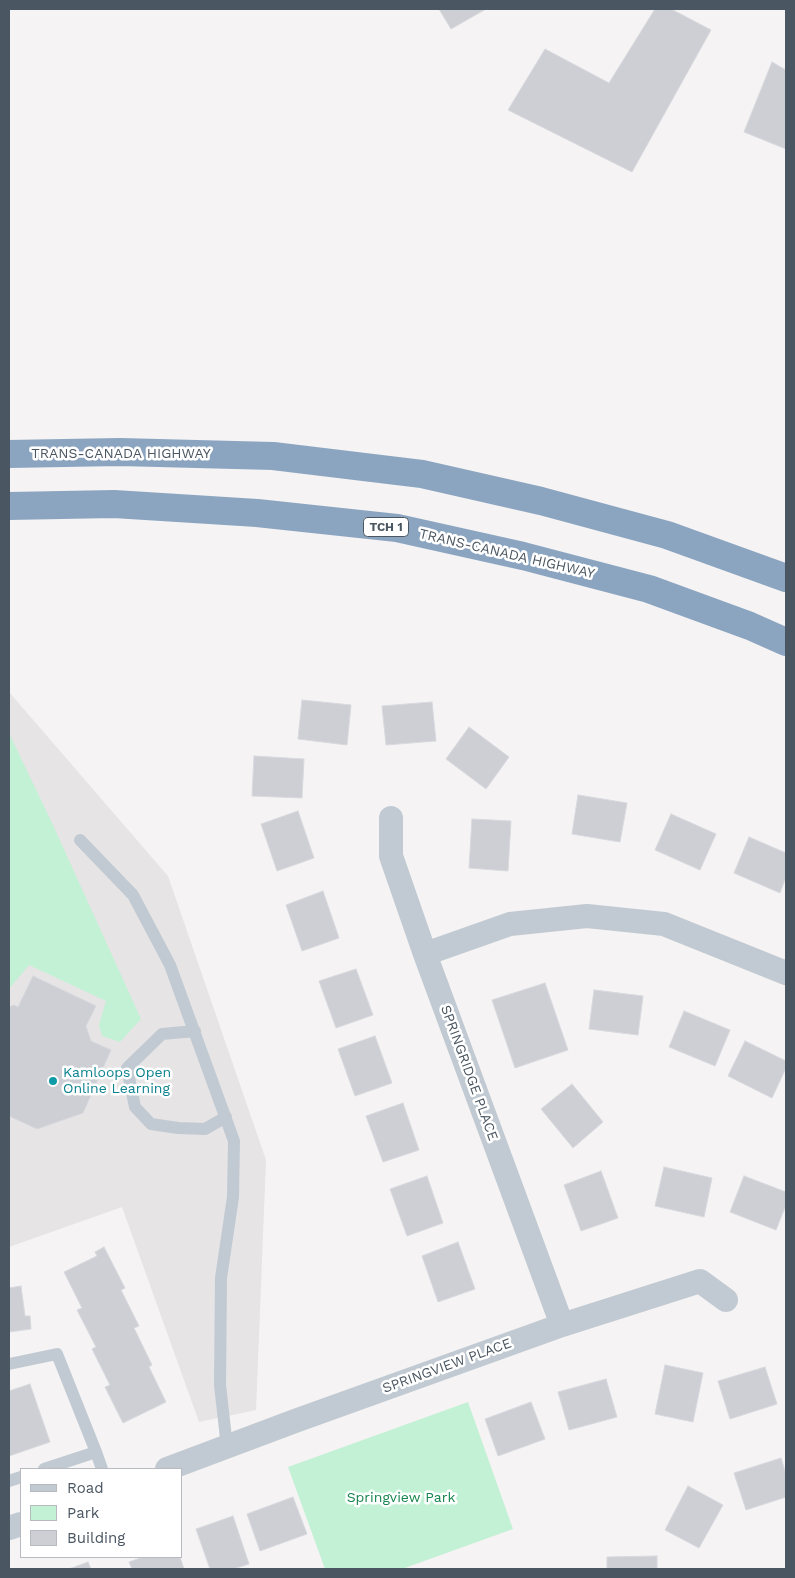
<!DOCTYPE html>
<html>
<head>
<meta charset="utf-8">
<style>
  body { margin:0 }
  #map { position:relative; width:795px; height:1578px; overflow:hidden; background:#f5f3f3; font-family:"Work Sans",sans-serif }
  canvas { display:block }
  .frame { position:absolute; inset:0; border:10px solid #4a5661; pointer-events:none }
  .legend { position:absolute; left:20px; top:1468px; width:162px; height:90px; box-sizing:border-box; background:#fff; border:1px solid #b7bbc0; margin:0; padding:6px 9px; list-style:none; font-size:15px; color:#4a5661 }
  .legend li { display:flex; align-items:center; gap:10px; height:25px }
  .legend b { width:25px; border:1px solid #b7bbc0 }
</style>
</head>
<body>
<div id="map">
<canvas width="795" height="1578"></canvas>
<div class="frame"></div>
<ul class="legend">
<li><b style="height:6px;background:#c1cad2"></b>Road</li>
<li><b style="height:14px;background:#c3f1d5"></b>Park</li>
<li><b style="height:14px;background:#cdcfd5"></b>Building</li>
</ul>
</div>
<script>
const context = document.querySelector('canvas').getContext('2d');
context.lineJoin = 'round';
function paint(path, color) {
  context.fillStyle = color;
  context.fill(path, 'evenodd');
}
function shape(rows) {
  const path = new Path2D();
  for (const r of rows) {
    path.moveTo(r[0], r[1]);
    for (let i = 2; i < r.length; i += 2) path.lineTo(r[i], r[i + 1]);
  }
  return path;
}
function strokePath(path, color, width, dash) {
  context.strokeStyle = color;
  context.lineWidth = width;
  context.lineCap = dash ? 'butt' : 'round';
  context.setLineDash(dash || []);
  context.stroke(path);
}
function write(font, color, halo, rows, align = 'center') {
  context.font = font + ' "Work Sans",sans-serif';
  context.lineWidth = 5;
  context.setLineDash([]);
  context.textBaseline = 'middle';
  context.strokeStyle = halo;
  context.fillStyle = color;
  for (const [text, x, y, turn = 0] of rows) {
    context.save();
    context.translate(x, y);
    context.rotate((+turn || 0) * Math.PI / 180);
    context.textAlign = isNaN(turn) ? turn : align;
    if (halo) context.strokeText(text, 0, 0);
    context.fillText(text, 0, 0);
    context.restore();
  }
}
paint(shape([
  [9,692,168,876,266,1160,256,1410,199,1422,122,1207,9,1247]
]), '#e6e4e5');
paint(shape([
  [9,733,52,823,141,1019,120,1042,102,1036,99,1025,106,1001,29,965,9,989],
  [468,1402,513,1529,402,1569,325,1569,288,1467]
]), '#c3f1d5');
const building = shape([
  [439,9,486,9,451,29,439,9],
  [655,9,671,9,711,30,632,172,508,110,545,49,609,83,655,9],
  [772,62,786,70,786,149,744,132,772,62],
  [302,700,351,705,347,745,298,739,302,700],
  [432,702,436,741,386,745,382,706,432,702],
  [469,727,509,757,486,789,446,759,469,727],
  [254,756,304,759,302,798,252,796,254,756],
  [578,795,627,803,620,842,572,834,578,795],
  [298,811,314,858,277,871,261,824,298,811],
  [671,814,716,834,700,870,655,850,671,814],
  [472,819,511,821,508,871,469,868,472,819],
  [749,837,786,853,786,877,780,893,734,873,749,837],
  [323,891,339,938,302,951,286,905,323,891],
  [356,969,373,1015,336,1028,319,981,356,969],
  [33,976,96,1006,86,1026,91,1041,111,1050,83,1113,37,1129,9,1116,9,1007,14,1005,18,1007,33,976],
  [545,983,568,1050,515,1068,492,1000,545,983],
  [594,990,643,996,638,1035,589,1029,594,990],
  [684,1011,730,1030,715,1066,669,1047,684,1011],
  [375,1036,392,1083,355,1096,338,1049,375,1036],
  [745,1041,786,1061,786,1068,772,1098,728,1076,745,1041],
  [572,1084,603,1122,573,1148,541,1109,572,1084],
  [403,1103,419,1150,383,1162,366,1116,403,1103],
  [664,1167,712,1178,704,1217,655,1206,664,1167],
  [601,1171,618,1218,581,1231,564,1185,601,1171],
  [427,1176,443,1223,407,1236,390,1189,427,1176],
  [744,1176,786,1192,786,1205,776,1230,730,1212,744,1176],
  [458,1242,475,1289,438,1302,422,1256,458,1242],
  [104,1247,125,1288,121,1290,139,1326,134,1328,152,1365,149,1367,166,1402,123,1423,105,1387,110,1385,92,1349,96,1347,77,1310,82,1308,64,1272,97,1256,95,1252,104,1247],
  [21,1286,25,1316,30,1316,31,1329,9,1332,9,1288,21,1286],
  [665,1365,703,1373,693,1422,655,1414,665,1365],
  [765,1367,777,1404,730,1419,718,1381,765,1367],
  [606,1379,617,1417,569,1430,558,1392,606,1379],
  [30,1384,50,1442,9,1456,9,1391,30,1384],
  [531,1402,545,1439,498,1456,485,1419,531,1402],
  [781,1458,786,1474,786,1497,746,1510,734,1473,781,1458],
  [688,1486,723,1505,699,1548,665,1530,688,1486],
  [293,1497,307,1534,260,1551,247,1514,293,1497],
  [233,1516,249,1564,233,1569,210,1569,196,1529,233,1516],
  [657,1556,657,1569,607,1569,607,1557,657,1556],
  [143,1557,180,1557,184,1569,132,1569,129,1562,143,1557],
  [88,1562,91,1569,69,1569,88,1562]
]);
paint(building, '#cdcfd5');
strokePath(building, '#d7d9de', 1);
strokePath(shape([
  [80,840,133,895,170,965,234,1141,233,1197,221,1278,220,1385,227,1447],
  [195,1031,162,1034,127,1068,135,1107,151,1124,178,1128,205,1129,226,1117],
  [9,1364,57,1354,96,1452,44,1469],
  [96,1452,102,1469],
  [9,1481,21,1477]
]), '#c1cad2', 12);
strokePath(shape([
  [391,818,391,856,425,954,562,1325],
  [425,954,510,924,587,916,664,924,786,973],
  [167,1469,295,1421,562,1325,700,1281,726,1300],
  [9,1528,21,1524]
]), '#c1cad2', 24);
strokePath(shape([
  [9,454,120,452,273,456,422,474,541,501,667,535,786,578],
  [9,506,114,504,257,513,397,528,523,556,649,589,750,626,786,642]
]), '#8ba5c1', 28);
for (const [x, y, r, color] of [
  [53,1081,5,"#0f9aa8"]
]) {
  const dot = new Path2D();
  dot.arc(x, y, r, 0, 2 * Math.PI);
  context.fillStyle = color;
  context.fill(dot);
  strokePath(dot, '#fff', 2);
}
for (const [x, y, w] of [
  [386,527,45]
]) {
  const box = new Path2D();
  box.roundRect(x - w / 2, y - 9.5, w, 19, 4);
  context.fillStyle = '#fff';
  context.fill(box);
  strokePath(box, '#4a5661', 1);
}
write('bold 12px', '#4a5661', null, [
  ["TCH 1",386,527]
]);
write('14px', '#4a5661', '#fff', [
  ["TRANS-CANADA HIGHWAY",121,454],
  ["TRANS-CANADA HIGHWAY",507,554,13],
  ["SPRINGRIDGE PLACE",469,1073,70],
  ["SPRINGVIEW PLACE",447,1366,-20]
]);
write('14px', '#0d838f', '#fff', [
  ["Kamloops Open",63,1073],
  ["Online Learning",63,1089]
], 'left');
write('14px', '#17864f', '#fff', [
  ["Springview Park",401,1498]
]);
</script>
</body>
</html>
